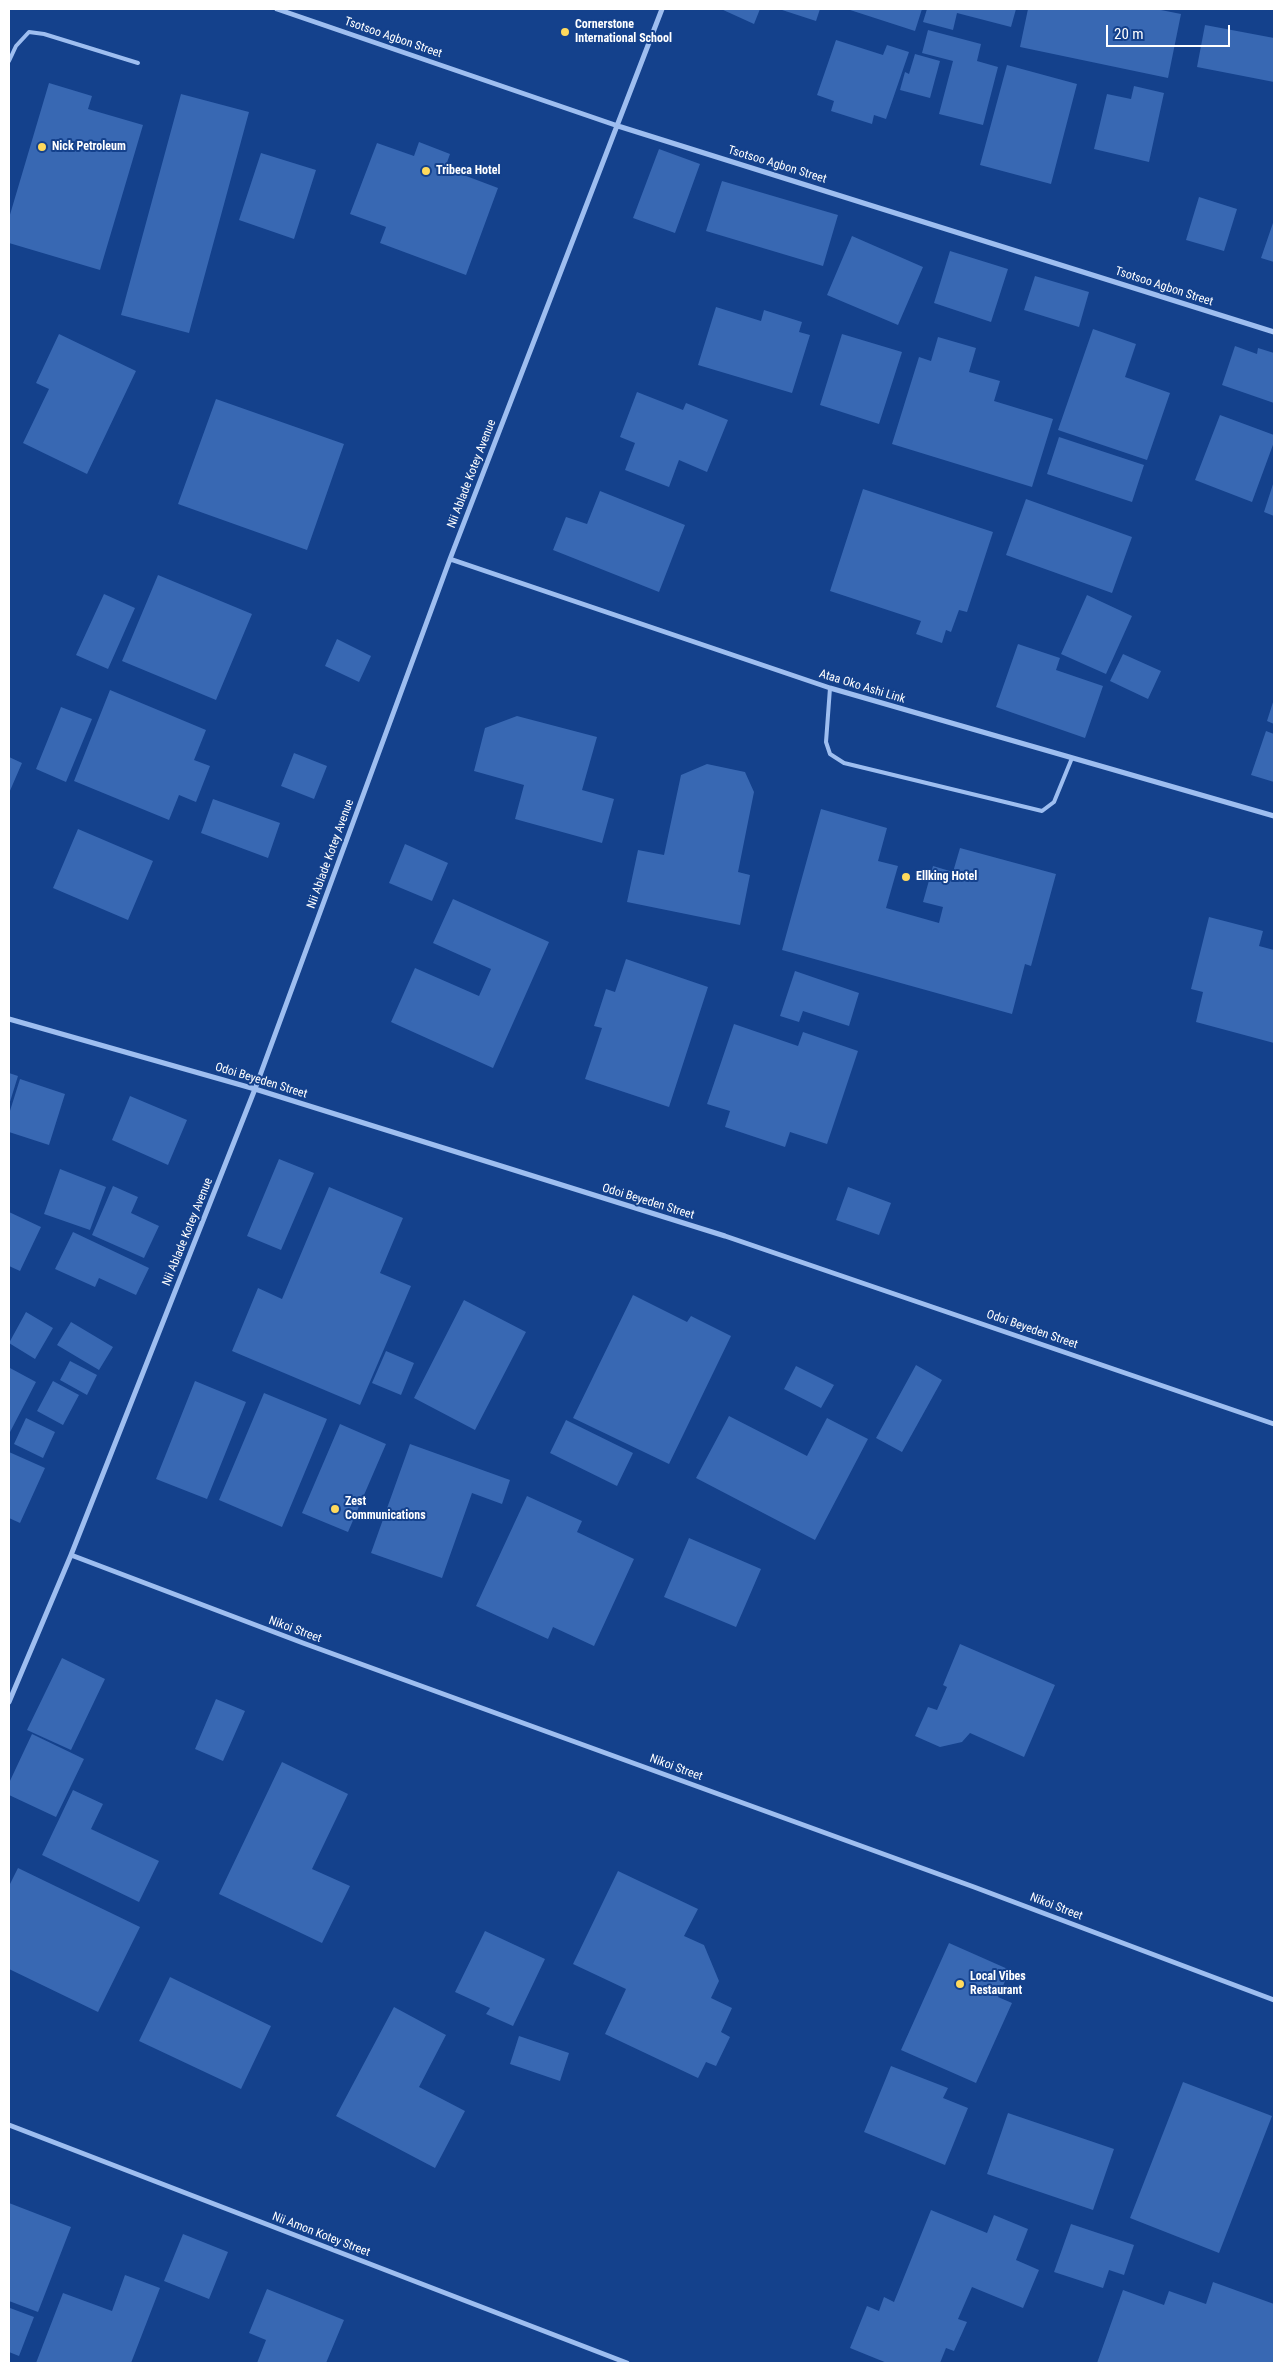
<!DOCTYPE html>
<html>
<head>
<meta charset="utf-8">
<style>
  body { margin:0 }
  #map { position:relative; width:1283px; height:2372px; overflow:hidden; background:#14418c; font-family:"Roboto Condensed",sans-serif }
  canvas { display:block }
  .frame { position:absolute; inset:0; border:10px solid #fff; pointer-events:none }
  .scale { position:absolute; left:1106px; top:25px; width:124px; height:22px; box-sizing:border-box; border:2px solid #fff; border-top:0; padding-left:6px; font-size:15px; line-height:18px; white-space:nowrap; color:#fff; -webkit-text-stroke:4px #14418c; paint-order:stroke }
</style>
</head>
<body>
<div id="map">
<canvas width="1283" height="2372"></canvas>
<div class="frame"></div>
<div class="scale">20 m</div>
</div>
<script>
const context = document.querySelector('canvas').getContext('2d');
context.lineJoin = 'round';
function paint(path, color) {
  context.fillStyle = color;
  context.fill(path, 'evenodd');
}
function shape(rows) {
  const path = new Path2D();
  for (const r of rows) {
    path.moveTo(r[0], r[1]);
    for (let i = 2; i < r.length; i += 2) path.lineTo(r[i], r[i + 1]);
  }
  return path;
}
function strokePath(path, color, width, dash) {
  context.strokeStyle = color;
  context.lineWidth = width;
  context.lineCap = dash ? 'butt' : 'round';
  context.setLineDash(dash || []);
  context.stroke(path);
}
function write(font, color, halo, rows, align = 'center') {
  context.font = font + ' "Roboto Condensed",sans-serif';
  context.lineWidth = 4;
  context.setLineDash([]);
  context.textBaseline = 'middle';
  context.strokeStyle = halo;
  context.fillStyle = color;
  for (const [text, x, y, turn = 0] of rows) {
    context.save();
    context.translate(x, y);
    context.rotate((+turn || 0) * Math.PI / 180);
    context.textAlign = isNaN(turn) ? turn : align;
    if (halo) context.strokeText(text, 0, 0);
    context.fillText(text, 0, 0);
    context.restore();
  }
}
paint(shape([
  [721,9,760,9,754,24],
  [779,9,820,9,816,21],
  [847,9,922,9,915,31],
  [927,9,1016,9,1011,27,957,13,953,30,923,22],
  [1028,9,1156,9,1181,14,1168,78,1020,47],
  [1205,25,1274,38,1274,82,1197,67],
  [928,30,981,44,977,61,998,67,983,125,939,114,953,61,922,53],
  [836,40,883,55,887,45,909,52,886,119,874,115,872,124,831,111,834,101,817,95],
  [915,54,940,61,930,98,900,90,905,72,909,74],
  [1007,65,1077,84,1051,184,980,165],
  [49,83,92,96,88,109,143,125,100,270,9,243,9,218],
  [1134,86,1164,93,1149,162,1094,149,1107,94,1131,99],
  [181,94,249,112,189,333,121,315],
  [419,142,450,154,445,168,498,188,466,275,380,243,386,227,350,214,377,143,414,156],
  [659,149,700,164,675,233,633,218],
  [261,153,316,170,294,239,239,220],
  [722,181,838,215,823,266,706,231],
  [1199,197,1237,209,1224,251,1186,240],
  [1274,220,1274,262,1261,258],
  [852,236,923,267,898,325,827,295],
  [950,251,1008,269,991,322,934,303],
  [1035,276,1089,292,1079,327,1024,310],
  [716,307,761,321,764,310,802,322,799,332,810,335,792,393,698,365],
  [1093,329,1136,344,1125,377,1170,393,1147,460,1058,430],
  [59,334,136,371,87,474,23,443,49,389,36,383],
  [842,334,902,352,879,424,820,405],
  [938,337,976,348,969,372,1000,381,994,401,1053,419,1032,487,892,444,919,357,931,361],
  [1235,346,1257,354,1258,348,1274,353,1274,403,1222,385],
  [637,392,683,410,686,403,728,420,707,472,679,460,669,487,625,470,635,443,620,437],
  [216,399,344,444,307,550,178,504],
  [1220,415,1274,435,1274,442,1252,502,1195,480],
  [1059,437,1144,465,1132,502,1047,474],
  [1274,481,1274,516,1264,512],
  [863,489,993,532,967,612,959,610,951,632,946,630,942,643,916,634,921,621,830,591],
  [600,491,685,525,659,592,553,550,566,517,587,524],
  [1026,499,1132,537,1112,593,1006,555],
  [158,575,252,614,216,700,122,661],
  [104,594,135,608,108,669,76,655],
  [1087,595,1132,616,1106,674,1061,654],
  [337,639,371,656,359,682,325,666],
  [1018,644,1060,658,1056,670,1103,686,1085,738,996,707],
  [1123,654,1161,671,1148,699,1110,681],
  [110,690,206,730,194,760,210,766,196,802,179,795,169,820,74,781],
  [1274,699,1274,724,1267,721],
  [61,707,92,719,66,782,36,769],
  [517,716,597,737,582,790,614,799,602,843,515,819,524,785,474,771,485,728],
  [1266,731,1274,734,1274,782,1251,775],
  [294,753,327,766,314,799,281,786],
  [9,757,22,763,9,793],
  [707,764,745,772,754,792,738,872,750,875,740,925,627,902,638,850,664,855,681,775],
  [213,799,280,823,268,858,201,833],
  [821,809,887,828,878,861,898,866,886,908,939,923,943,907,923,902,933,866,953,872,960,848,1056,874,1031,966,1025,964,1012,1014,782,950],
  [78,829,153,861,128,920,53,888],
  [405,844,448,863,432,901,389,883],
  [453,899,549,942,493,1068,391,1022,415,968,479,996,491,969,433,943],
  [1209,917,1263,931,1259,946,1274,950,1274,1043,1196,1022,1203,992,1191,989],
  [626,959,708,987,669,1107,585,1079,602,1028,594,1026,606,989,615,992],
  [795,971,859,993,849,1026,803,1011,799,1022,780,1016],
  [734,1024,798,1046,803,1032,858,1051,827,1144,790,1132,785,1147,725,1127,730,1111,707,1104],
  [9,1073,18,1076,9,1105],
  [20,1079,65,1094,49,1145,9,1132,9,1114],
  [130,1096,187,1120,168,1165,112,1140],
  [279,1159,314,1173,281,1250,247,1236],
  [60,1169,106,1187,90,1230,44,1214],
  [113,1186,138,1197,131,1213,159,1226,144,1258,92,1235],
  [329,1187,403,1218,380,1273,411,1286,360,1405,232,1351,258,1288,282,1299],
  [848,1187,891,1203,879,1235,836,1220],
  [9,1212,41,1227,20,1271,9,1266],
  [73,1232,149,1268,136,1295,99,1278,95,1287,55,1269],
  [633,1295,687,1322,691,1316,731,1336,669,1464,573,1418],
  [464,1300,526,1332,475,1430,414,1398],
  [26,1312,53,1328,35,1359,9,1343],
  [71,1322,113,1347,99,1370,57,1345],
  [386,1351,414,1363,401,1395,372,1383],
  [70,1361,97,1375,87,1395,60,1380],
  [916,1365,942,1380,902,1452,876,1438],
  [796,1366,834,1385,821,1408,784,1389],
  [10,1368,36,1382,9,1434,9,1371],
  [53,1381,79,1395,63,1425,37,1411],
  [195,1381,246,1402,207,1499,156,1479],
  [264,1393,327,1419,282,1527,219,1500],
  [729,1416,807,1456,827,1418,868,1439,815,1540,696,1478],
  [26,1418,55,1432,43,1458,14,1444],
  [566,1420,633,1453,617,1486,550,1453],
  [340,1424,386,1444,348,1532,302,1513],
  [410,1444,510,1480,502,1504,472,1493,442,1578,371,1553],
  [9,1452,45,1468,20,1523,9,1518],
  [527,1496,582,1521,577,1532,634,1559,594,1646,553,1627,548,1639,476,1606],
  [689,1538,761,1569,736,1627,664,1597],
  [960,1644,1055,1685,1024,1757,970,1733,962,1742,940,1747,915,1736,928,1707,937,1710,947,1687,943,1685],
  [62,1658,105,1679,71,1750,27,1730],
  [216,1699,245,1711,223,1761,195,1749],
  [32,1734,84,1759,56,1817,9,1795,9,1783],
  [282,1762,348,1794,312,1869,350,1886,322,1943,219,1894],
  [73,1790,103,1804,91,1829,159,1861,139,1902,42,1855],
  [18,1868,140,1927,98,2012,9,1969,9,1886],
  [618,1871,698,1909,684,1936,704,1945,719,1981,711,1998,732,2008,721,2032,730,2037,716,2066,706,2062,698,2078,605,2034,626,1989,573,1964],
  [485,1931,545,1959,513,2026,486,2014,490,2008,455,1992],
  [949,1943,1010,1970,998,1997,1012,2003,976,2083,901,2050],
  [170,1977,271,2026,241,2089,139,2041],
  [394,2007,446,2035,419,2087,465,2111,435,2168,336,2116],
  [519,2036,569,2053,560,2081,510,2064],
  [891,2066,948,2088,943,2098,968,2108,945,2165,864,2132],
  [1183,2082,1272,2116,1219,2253,1130,2218],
  [1008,2113,1114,2149,1093,2210,987,2174],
  [9,2203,71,2227,38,2312,9,2301],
  [931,2210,987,2233,994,2215,1028,2229,1016,2260,1039,2270,1023,2308,972,2287,958,2319,967,2322,954,2351,946,2348,940,2363,887,2363,850,2348,867,2306,879,2311,884,2297,894,2302],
  [1071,2224,1134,2245,1124,2275,1109,2270,1103,2288,1054,2272],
  [183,2234,228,2252,209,2299,164,2281],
  [125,2275,160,2288,131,2363,36,2363,63,2293,112,2311],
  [1213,2282,1274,2304,1274,2363,1097,2363,1123,2290,1164,2305,1169,2291,1206,2304],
  [267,2289,344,2320,326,2363,257,2363,266,2340,249,2333],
  [10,2308,34,2317,19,2356,9,2352]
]), '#3868b3');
strokePath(shape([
  [9,61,16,46,29,32,44,34,138,63],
  [830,688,826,742,830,754,844,763,1042,811,1054,802,1072,758]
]), '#9ebef0', 4);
strokePath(shape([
  [277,9,618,126,1274,332],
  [450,559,830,688,1274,816],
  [9,1019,255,1089,725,1236,1274,1424],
  [71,1555,303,1643,974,1887,1274,2000],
  [9,1702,71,1555,255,1089,450,559,662,9],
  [9,2125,627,2363]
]), '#9ebef0', 5);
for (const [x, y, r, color] of [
  [565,32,5,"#ffda5d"],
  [42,147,5,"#ffda5d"],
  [426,171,5,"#ffda5d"],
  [906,877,5,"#ffda5d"],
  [335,1509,5,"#ffda5d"],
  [960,1984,5,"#ffda5d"]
]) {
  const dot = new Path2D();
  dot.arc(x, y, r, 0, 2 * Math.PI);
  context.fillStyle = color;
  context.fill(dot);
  strokePath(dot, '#14418c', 2);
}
write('bold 12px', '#fff', '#14418c', [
  ["Cornerstone",575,25],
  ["International School",575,39],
  ["Nick Petroleum",52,147],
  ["Tribeca Hotel",436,171],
  ["Ellking Hotel",916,877],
  ["Zest",345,1502],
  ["Communications",345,1516],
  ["Local Vibes",970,1977],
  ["Restaurant",970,1991]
], 'left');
write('12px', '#fff', '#14418c', [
  ["Tsotsoo Agbon Street",393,38,19],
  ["Tsotsoo Agbon Street",777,165,17],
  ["Tsotsoo Agbon Street",1164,287,18],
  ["Nii Ablade Kotey Avenue",472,474,-69],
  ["Ataa Oko Ashi Link",862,687,17],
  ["Nii Ablade Kotey Avenue",331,854,-70],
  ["Odoi Beyeden Street",261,1081,17],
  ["Odoi Beyeden Street",648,1202,17],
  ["Nii Ablade Kotey Avenue",188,1232,-68],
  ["Odoi Beyeden Street",1032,1330,19],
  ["Nikoi Street",295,1630,20],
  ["Nikoi Street",676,1768,20],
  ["Nikoi Street",1056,1907,21],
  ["Nii Amon Kotey Street",321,2235,21]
]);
</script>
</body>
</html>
